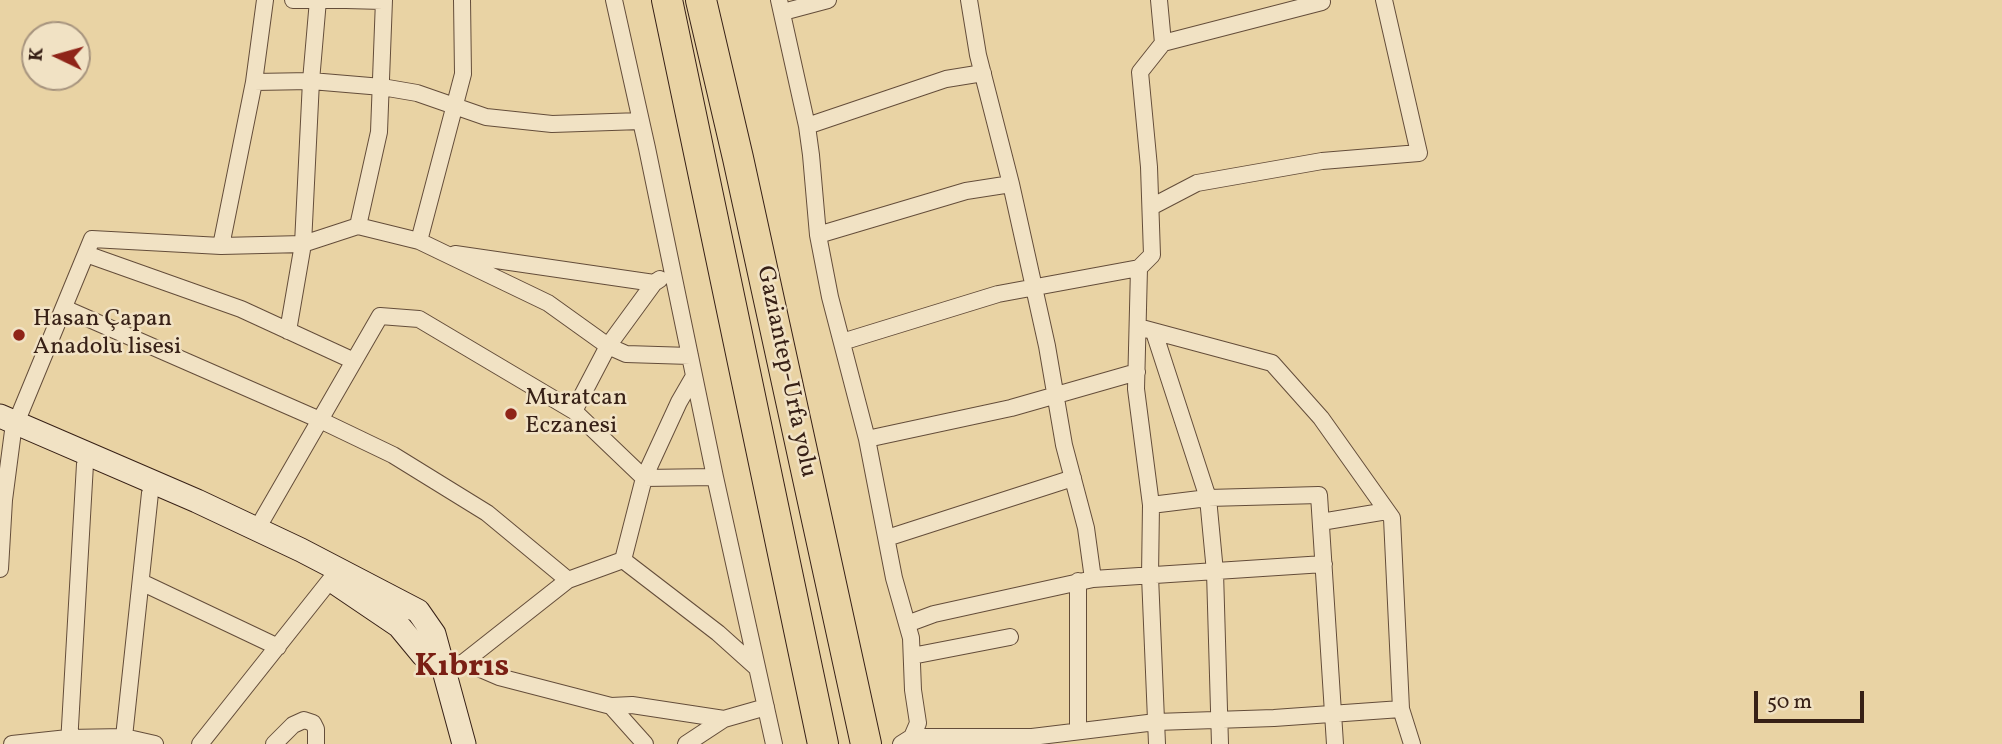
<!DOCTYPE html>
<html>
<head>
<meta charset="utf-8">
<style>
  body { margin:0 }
  #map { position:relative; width:2002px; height:744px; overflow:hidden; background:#e9d3a4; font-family:Vollkorn,serif }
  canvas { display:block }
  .north { position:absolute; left:21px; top:21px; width:70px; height:70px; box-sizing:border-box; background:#f1e2c4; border:2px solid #a7947e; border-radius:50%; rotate:275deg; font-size:19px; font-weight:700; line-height:28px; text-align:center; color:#372016 }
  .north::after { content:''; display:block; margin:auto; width:24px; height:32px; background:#8f2418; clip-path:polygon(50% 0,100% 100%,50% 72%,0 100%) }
  .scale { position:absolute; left:1754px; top:691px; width:110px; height:32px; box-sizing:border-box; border:4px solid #372016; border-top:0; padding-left:9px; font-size:21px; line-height:24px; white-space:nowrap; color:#372016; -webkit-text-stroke:5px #f1e2c4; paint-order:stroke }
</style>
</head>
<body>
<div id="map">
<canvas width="2002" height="744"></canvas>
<div class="north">K</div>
<div class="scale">50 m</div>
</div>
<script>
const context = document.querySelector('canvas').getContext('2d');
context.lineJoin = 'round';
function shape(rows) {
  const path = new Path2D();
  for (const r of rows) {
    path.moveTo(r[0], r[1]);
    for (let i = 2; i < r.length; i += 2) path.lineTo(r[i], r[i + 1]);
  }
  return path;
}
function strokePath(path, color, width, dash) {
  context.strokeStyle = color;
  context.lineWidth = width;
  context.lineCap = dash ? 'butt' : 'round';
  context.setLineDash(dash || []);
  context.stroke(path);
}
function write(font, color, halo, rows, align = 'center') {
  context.font = font + ' Vollkorn,serif';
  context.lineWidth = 5;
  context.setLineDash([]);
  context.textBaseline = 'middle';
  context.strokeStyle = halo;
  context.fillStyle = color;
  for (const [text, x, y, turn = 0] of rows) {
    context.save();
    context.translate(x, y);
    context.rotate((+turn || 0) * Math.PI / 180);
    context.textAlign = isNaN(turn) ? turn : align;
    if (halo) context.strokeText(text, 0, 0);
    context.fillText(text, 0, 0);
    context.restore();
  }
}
const street = shape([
  [293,0,346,0],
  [346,0,383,1],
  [614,0,647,148,715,477,774,744],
  [779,0,807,126,811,155,818,235,830,297,867,439,894,578,911,638,913,690,918,723,912,737,901,744],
  [783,12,828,0],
  [1163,43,1322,2],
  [254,82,311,81,382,87,417,93,486,117,552,124,641,121],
  [807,126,946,79,983,73],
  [1151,207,1197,183,1322,161,1419,153,1384,0],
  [358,226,379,132,384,0],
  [818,235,966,191,1011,184],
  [419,241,463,74,462,0],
  [221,246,254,82,265,0],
  [86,254,241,309,354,361],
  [455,254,654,283],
  [64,308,320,420,393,455,487,513,568,580],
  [1138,327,1272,363,1321,418,1392,518,1401,709,1412,744],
  [288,331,303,244,311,81,318,0],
  [1154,332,1208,498,1215,572,1220,744],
  [842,342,998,294,1139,268],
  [574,411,608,346,654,283,660,279],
  [16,423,92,239,221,246,303,244,358,226,419,241,548,303,608,346,626,354,690,356],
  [867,439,1011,408,1137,372],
  [1151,505,1208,498,1319,495,1335,744],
  [1321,522,1387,511],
  [257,529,380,316,419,319,574,411,644,478,715,477],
  [887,538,1073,478],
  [623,560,718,633,757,668],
  [0,569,4,500,13,431],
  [1093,579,1324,564],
  [141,582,278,647],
  [907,624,934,614,1093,579,1086,528,1064,445,1047,346,1011,184,978,55,969,0],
  [912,656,1010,637],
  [464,662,568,580,623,560,644,478,679,402,694,376],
  [458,664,464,662,499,677,611,706,632,705,724,719],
  [611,706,645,744],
  [1078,731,1078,581],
  [124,737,150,493],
  [912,737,1032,737,1156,722,1274,718,1401,709],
  [12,744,68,738,124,737,155,744],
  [69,744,85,464],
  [200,744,331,579],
  [274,744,293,725,304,720,313,723,316,729,316,744],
  [686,744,724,719,766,707],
  [1157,744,1150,576,1151,505,1136,389,1139,268,1152,255,1149,167,1140,72,1163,43,1159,0]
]);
const secondary = shape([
  [0,416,197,501,301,550,418,611,434,634,464,744],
  [334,582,399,626,423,655,441,664]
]);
const highway = shape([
  [667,0,823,744],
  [701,0,738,158,866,744]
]);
strokePath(street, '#644d3a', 18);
strokePath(secondary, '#372016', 25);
strokePath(highway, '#372016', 32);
strokePath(street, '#f1e2c4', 16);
strokePath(secondary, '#f1e2c4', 23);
strokePath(highway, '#e9d3a4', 30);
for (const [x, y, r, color] of [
  [19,335,7,"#8f2418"],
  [511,414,7,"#8f2418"]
]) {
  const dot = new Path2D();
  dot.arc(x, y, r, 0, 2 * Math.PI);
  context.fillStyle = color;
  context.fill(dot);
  strokePath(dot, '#f1e2c4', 2.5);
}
write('24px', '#372016', '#f1e2c4', [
  ["Hasan Çapan",33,321],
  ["Anadolu lisesi",33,349],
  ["Muratcan",525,400],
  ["Eczanesi",525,428]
], 'left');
write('24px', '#372016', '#f1e2c4', [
  ["Gaziantep-Urfa yolu",785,372,78]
]);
write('bold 32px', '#7a1f14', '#f1e2c4', [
  ["Kıbrıs",462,669]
]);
</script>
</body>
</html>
